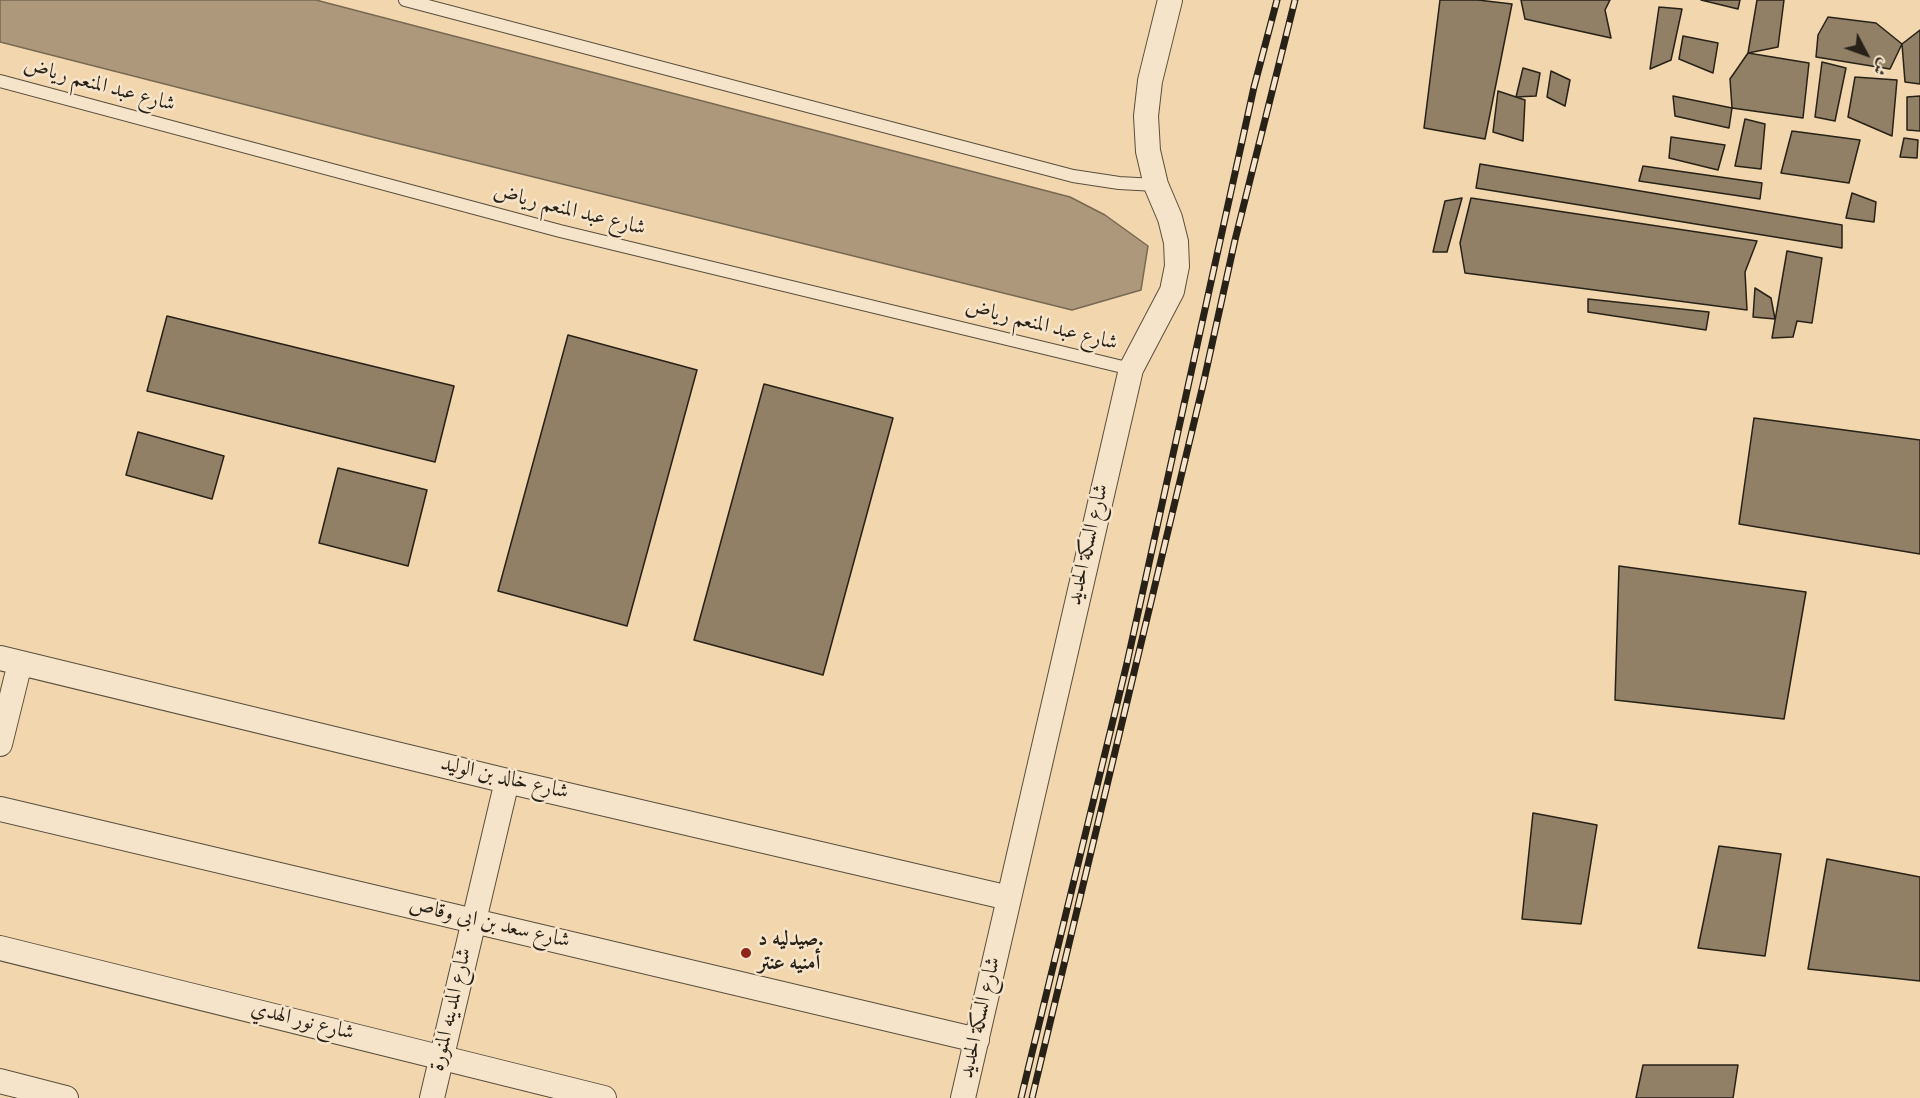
<!DOCTYPE html>
<html>
<head>
<meta charset="utf-8">
<style>
  body { margin:0 }
  #map { position:relative; width:1920px; height:1098px; overflow:hidden; background:#f1d6ae; font-family:"Sorts Mill Goudy",Amiri,serif }
  canvas { display:block }
  .north { position:absolute; left:1836px; top:24px; width:60px; height:60px; -webkit-text-stroke:4px #f6e4ca; paint-order:stroke; rotate:131deg; font-size:16px; font-weight:700; line-height:24px; text-align:center; color:#282117 }
  .north::after { content:''; display:block; margin:auto; width:21px; height:27px; background:#282117; clip-path:polygon(50% 0,100% 100%,50% 72%,0 100%) }
</style>
</head>
<body>
<div id="map">
<canvas width="1920" height="1098"></canvas>
<div class="north">ش</div>
</div>
<script>
const context = document.querySelector('canvas').getContext('2d');
context.lineJoin = 'round';
function paint(path, color) {
  context.fillStyle = color;
  context.fill(path, 'evenodd');
}
function shape(rows) {
  const path = new Path2D();
  for (const r of rows) {
    path.moveTo(r[0], r[1]);
    for (let i = 2; i < r.length; i += 2) path.lineTo(r[i], r[i + 1]);
  }
  return path;
}
function strokePath(path, color, width, dash) {
  context.strokeStyle = color;
  context.lineWidth = width;
  context.lineCap = dash ? 'butt' : 'round';
  context.setLineDash(dash || []);
  context.stroke(path);
}
function write(font, color, halo, rows, align = 'center') {
  context.font = font + ' "Sorts Mill Goudy",Amiri,serif';
  context.lineWidth = 5;
  context.setLineDash([]);
  context.textBaseline = 'middle';
  context.strokeStyle = halo;
  context.fillStyle = color;
  for (const [text, x, y, turn = 0] of rows) {
    context.save();
    context.translate(x, y);
    context.rotate((+turn || 0) * Math.PI / 180);
    context.textAlign = isNaN(turn) ? turn : align;
    if (halo) context.strokeText(text, 0, 0);
    context.fillText(text, 0, 0);
    context.restore();
  }
}
const water = shape([
  [0,0,316,0,1070,197,1105,215,1148,246,1141,290,1072,310,384,140,0,42,0,0]
]);
paint(water, '#ad987b');
strokePath(water, '#786853', 1.5);
const building = shape([
  [1440,0,1478,0,1512,4,1485,139,1424,128,1440,0],
  [1521,0,1610,0,1605,10,1611,38,1525,19,1521,0],
  [1701,0,1740,0,1738,9,1701,0],
  [1757,0,1784,0,1778,47,1748,53,1757,0],
  [1659,7,1682,9,1671,60,1650,69,1659,7],
  [1828,17,1876,23,1902,44,1890,69,1816,57,1818,35,1828,17],
  [1920,30,1920,84,1905,82,1902,44,1920,30],
  [1683,36,1718,43,1713,73,1679,59,1683,36],
  [1748,53,1809,63,1803,118,1732,108,1730,79,1748,53],
  [1822,62,1846,68,1835,121,1815,117,1822,62],
  [1523,68,1540,73,1536,96,1516,97,1523,68],
  [1551,71,1570,80,1565,106,1547,97,1551,71],
  [1855,77,1897,80,1892,136,1848,117,1855,77],
  [1498,91,1525,100,1523,141,1493,132,1498,91],
  [1673,96,1732,108,1729,128,1675,116,1673,96],
  [1920,96,1920,131,1907,130,1907,97,1920,96],
  [1745,119,1765,124,1761,169,1735,166,1745,119],
  [1792,131,1860,140,1849,183,1781,173,1792,131],
  [1671,137,1725,145,1718,170,1669,158,1671,137],
  [1904,138,1918,140,1917,158,1900,157,1904,138],
  [1480,164,1842,225,1842,248,1476,188,1480,164],
  [1643,166,1762,183,1760,199,1639,181,1643,166],
  [1852,193,1876,202,1874,222,1846,218,1852,193],
  [1462,198,1447,252,1433,252,1445,201,1462,198],
  [1471,198,1757,241,1745,272,1747,310,1465,273,1460,243,1471,198],
  [1787,251,1822,258,1812,323,1797,321,1793,337,1772,338,1787,251],
  [1755,288,1771,298,1775,319,1753,317,1755,288],
  [1588,299,1709,312,1706,330,1588,312,1588,299],
  [167,316,454,386,435,462,147,391,167,316],
  [568,335,697,370,627,626,498,591,568,335],
  [764,384,893,418,823,675,694,640,764,384],
  [1754,418,1920,440,1920,554,1739,524,1754,418],
  [138,432,224,456,212,499,126,475,138,432],
  [338,468,427,490,408,566,319,543,338,468],
  [1619,566,1806,592,1784,719,1615,700,1619,566],
  [1533,813,1597,825,1581,924,1522,919,1533,813],
  [1719,846,1781,854,1765,956,1698,948,1719,846],
  [1827,859,1920,877,1920,981,1808,969,1827,859],
  [1643,1065,1738,1065,1733,1098,1636,1098,1643,1065]
]);
paint(building, '#917f66');
strokePath(building, '#282117', 1.5);
const service = shape([
  [405,0,1073,176,1119,183,1156,185],
  [0,81,560,231,1131,369]
]);
const minor = shape([
  [0,658,507,781,1009,898],
  [0,744,20,663],
  [0,809,977,1040],
  [0,948,604,1098],
  [0,1081,66,1098],
  [432,1098,507,781],
  [963,1098,1131,369,1172,291,1177,266,1176,242,1170,218,1156,185,1148,151,1146,116,1150,81,1170,0]
]);
strokePath(service, '#5a4e3d', 14);
strokePath(minor, '#5a4e3d', 26);
strokePath(service, '#f6e4ca', 12);
strokePath(minor, '#f6e4ca', 24);
const rail = shape([
  [1021,1098,1127,663,1254,87,1277,0],
  [1032,1098,1203,385,1235,240,1295,0]
]);
strokePath(rail, '#282117', 7);
strokePath(rail, '#f6e4ca', 4.5, [14]);
for (const [x, y, r, color] of [
  [746,953,6,"#8f2418"]
]) {
  const dot = new Path2D();
  dot.arc(x, y, r, 0, 2 * Math.PI);
  context.fillStyle = color;
  context.fill(dot);
  strokePath(dot, '#f6e4ca', 2);
}
write('21px', '#282117', '#f6e4ca', [
  ["شارع عبد المنعم رياض",99,87,15],
  ["شارع عبد المنعم رياض",569,212,14],
  ["شارع عبد المنعم رياض",1041,327,14],
  ["شارع السكة الحديد",1090,545,-77],
  ["شارع خالد بن الوليد",504,780,13],
  ["شارع سعد بن ابى وقاص",489,925,13],
  ["شارع المدينه المنورة",453,1010,-77],
  ["شارع السكة الحديد",982,1018,-77],
  ["شارع نور الهدي",302,1023,14]
]);
write('bold 21px', '#282117', '#f6e4ca', [
  ["صيدليه د.",758,941],
  ["أمنيه عنتر",758,965]
], 'left');
</script>
</body>
</html>
